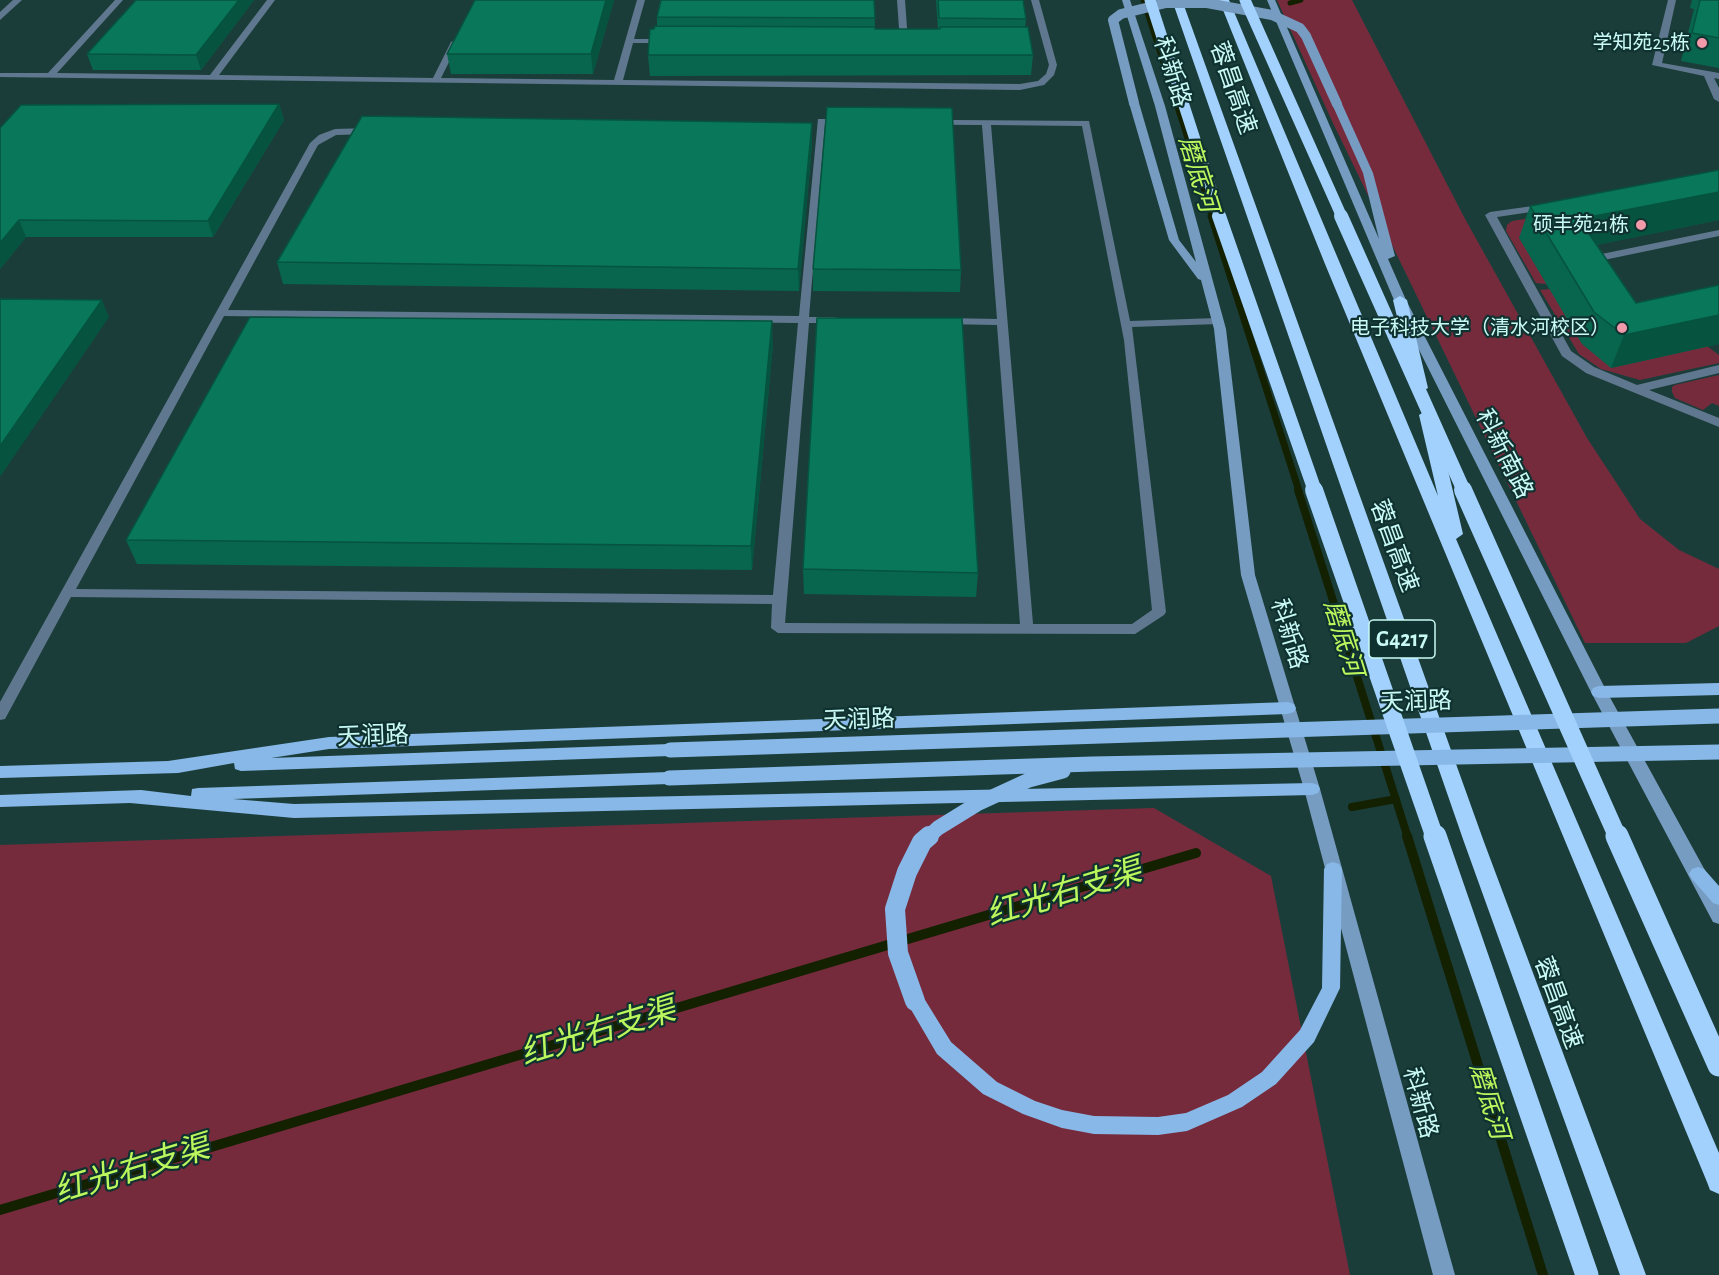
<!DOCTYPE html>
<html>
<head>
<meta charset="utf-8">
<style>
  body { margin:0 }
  canvas { display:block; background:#1b3d3a }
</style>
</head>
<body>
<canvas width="1719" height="1275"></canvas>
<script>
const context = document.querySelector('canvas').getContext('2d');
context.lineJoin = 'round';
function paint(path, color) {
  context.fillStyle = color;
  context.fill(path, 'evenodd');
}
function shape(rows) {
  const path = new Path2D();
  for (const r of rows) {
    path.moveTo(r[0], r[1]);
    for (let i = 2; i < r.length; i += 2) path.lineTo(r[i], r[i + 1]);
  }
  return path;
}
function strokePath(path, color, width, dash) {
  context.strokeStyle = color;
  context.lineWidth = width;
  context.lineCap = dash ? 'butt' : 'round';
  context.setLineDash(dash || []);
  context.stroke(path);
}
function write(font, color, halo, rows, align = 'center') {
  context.font = font + ' "Alegreya Sans","Noto Sans SC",sans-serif';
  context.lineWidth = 4.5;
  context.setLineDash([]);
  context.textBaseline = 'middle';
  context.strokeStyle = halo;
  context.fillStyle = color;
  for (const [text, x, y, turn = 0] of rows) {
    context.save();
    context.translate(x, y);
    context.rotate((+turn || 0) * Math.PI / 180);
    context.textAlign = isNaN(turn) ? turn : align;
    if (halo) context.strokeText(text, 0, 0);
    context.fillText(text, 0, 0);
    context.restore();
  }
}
paint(shape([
  [1277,0,1352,0,1464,217,1587,438,1640,519,1679,550,1719,569,1719,626,1686,643,1585,643,1332,121],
  [1537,217,1546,284,1536,283,1506,231,1507,225,1512,221],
  [1550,289,1708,347,1719,355,1719,363,1640,380,1601,369,1579,354,1540,290],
  [1719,375,1719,406,1712,403,1703,410,1675,398,1672,392,1672,387,1675,385],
  [1154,808,1271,876,1350,1275,0,1275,0,845]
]), '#762b3d');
strokePath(shape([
  [1143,0,1212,217],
  [1290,3,1301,0]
]), '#132100', 5);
strokePath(shape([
  [1211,216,1299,491]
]), '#132100', 7);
strokePath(shape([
  [1298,490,1408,838],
  [1352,807,1396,799]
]), '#132100', 8);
strokePath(shape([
  [1407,836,1543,1275],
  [0,1210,1196,853]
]), '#132100', 10);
paint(shape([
  [115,0,123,0,57,73,210,75,267,0,275,0,219,75,433,78,451,42,455,40,459,42,441,78,614,80,637,0,645,0,634,39,666,39,670,41,666,43,633,43,623,80,1020,84,1038,81,1046,74,1049,65,1031,0,1039,0,1057,65,1054,75,1044,85,1020,90,0,77,0,73,48,73,115,0],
  [897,0,905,0,908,42,904,44,900,42,897,0],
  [818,119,1089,121,1130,321,1218,318,1223,321,1218,324,1132,327,1166,612,1164,615,1135,634,778,633,771,628,772,604,71,597,5,719,0,720,0,702,310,143,319,135,335,129,370,128,374,131,370,134,336,135,318,145,228,310,799,316,818,119],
  [825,124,982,125,997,319,944,318,939,321,944,324,997,325,1020,624,785,623,809,323,835,323,840,320,835,317,809,317,825,124],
  [991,125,1082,126,1124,340,1152,610,1132,624,1033,624,991,125],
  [224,316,798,323,773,595,76,589,224,316],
  [1719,230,1719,236,1599,261,1601,264,1596,267,1592,266,1587,259,1592,256,1719,230]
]), '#60788f');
paint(shape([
  [1668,0,1676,0,1662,63,1719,73,1719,79,1714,78,1719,88,1719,102,1714,99,1704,76,1652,65,1668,0],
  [1547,204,1551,205,1551,209,1497,217,1571,351,1594,367,1637,385,1719,365,1719,373,1649,390,1719,418,1719,427,1586,373,1562,356,1485,215,1490,212,1547,204]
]), '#60788f');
paint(shape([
  [13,0,22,0,0,20,0,12,13,0]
]), '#60788f');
paint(shape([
  [1122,0,1130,0,1165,106,1226,329,1255,575,1320,789,1455,1275,1433,1275,1304,789,1241,575,1214,329,1201,280,1198,279,1169,240,1129,103,1134,100,1139,103,1179,240,1196,262,1155,106,1122,0],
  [1267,0,1275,0,1379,239,1363,173,1332,104,1337,101,1342,104,1373,173,1395,256,1388,259,1406,300,1607,692,1707,874,1719,899,1719,924,1713,922,1591,692,1394,300,1267,0]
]), '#779cc1');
paint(shape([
  [1719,683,1719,695,1599,698,1593,696,1591,692,1593,688,1599,686,1719,683],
  [1288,702,1294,704,1296,708,1294,712,1288,714,329,749,271,758,670,744,676,746,678,750,676,754,670,756,241,771,235,769,234,763,178,773,0,778,0,766,168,761,329,737,1288,702],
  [669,772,675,774,677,778,675,782,669,784,233,799,294,804,1312,783,1318,785,1320,789,1318,793,1312,795,294,818,130,803,0,807,0,795,141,790,191,796,192,789,198,788,669,772],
  [1333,862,1339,864,1342,869,1340,988,1314,1042,1276,1084,1242,1107,1187,1131,1158,1135,1094,1134,1062,1128,1023,1114,983,1094,937,1054,906,1001,908,995,915,993,922,995,951,1042,997,1082,1035,1101,1062,1110,1094,1116,1158,1117,1186,1113,1228,1095,1262,1072,1300,1030,1322,988,1324,869,1327,864,1333,862],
  [1698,867,1704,869,1719,886,1719,905,1713,903,1692,879,1689,874,1692,869,1698,867]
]), '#87b8e7');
paint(shape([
  [1172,0,1182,0,1484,842,1646,1275,1620,1275,1464,842,1172,0],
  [1219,0,1229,0,1438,496,1419,415,1427,410,1435,415,1463,534,1456,539,1719,1153,1719,1194,1710,1190,1707,1182,1325,264,1219,0],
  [1400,296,1407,300,1428,388,1421,392,1414,388,1393,300,1400,296]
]), '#a2d1fe');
strokePath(shape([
  [1134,103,1113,20,1121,14,1166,3,1207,3,1272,15,1300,28,1306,36,1337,104]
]), '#779cc1', 10);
strokePath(shape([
  [670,750,1719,716],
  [669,778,1092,764,1719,752],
  [927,838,938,828,977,804,1029,780,1063,771]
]), '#87b8e7', 15);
strokePath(shape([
  [915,1001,898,953,895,909,907,872,922,842,929,836]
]), '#87b8e7', 20);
strokePath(shape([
  [1150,0,1220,217],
  [1245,0,1342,217]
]), '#a2d1fe', 11);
strokePath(shape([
  [1219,216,1315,491],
  [1341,216,1464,491]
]), '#a2d1fe', 14);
strokePath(shape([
  [1314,490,1435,838],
  [1463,490,1618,838]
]), '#a2d1fe', 18);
strokePath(shape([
  [1435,836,1587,1275],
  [1617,836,1719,1065]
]), '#a2d1fe', 23);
paint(shape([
  [136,0,254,0,201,70,93,70,87,54],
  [475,0,614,0,593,74,451,74,447,54],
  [874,0,875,29,938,29,936,0,1023,0,1026,19,1025,27,1033,55,1031,75,650,76,648,55,654,29,657,26,657,17],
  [1692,0,1719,0,1719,68,1681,61,1694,9,1690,8],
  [279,104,284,120,213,237,26,237,0,269,0,128],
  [812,144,799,291,283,284,277,262],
  [1719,170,1719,220,1596,245,1636,303,1719,285,1719,344,1611,368,1582,344,1519,238,1530,206],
  [813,269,961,270,960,292,813,291],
  [773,344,752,570,137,564,126,540],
  [803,569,978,573,976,597,804,594]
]), '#07664d');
paint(shape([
  [239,0,254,0,201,70,196,55],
  [606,0,614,0,593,74,591,54],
  [279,104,284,120,213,237,208,221],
  [812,123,812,144,799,291,798,269],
  [1719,192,1719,220,1567,251,1579,219],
  [19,220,26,237,0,269,0,243],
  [102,300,109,317,0,477,0,446],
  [1719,315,1719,344,1611,368,1624,335],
  [772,321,773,344,752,570,751,546]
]), '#06533f');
const building = shape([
  [136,0,239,0,196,55,87,54,136,0],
  [475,0,606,0,591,54,447,54,475,0],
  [661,0,874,0,875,18,657,17,661,0],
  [938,0,1023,0,1026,19,939,18,938,0],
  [1700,0,1719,0,1719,38,1692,33,1700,0],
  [655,26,875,27,875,29,940,29,940,27,1028,27,1033,55,648,55,650,29,654,29,655,26],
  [279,104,208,221,19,220,0,243,0,128,21,105,279,104],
  [827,107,952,108,961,270,813,269,827,107],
  [362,116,812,123,798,269,277,262,362,116],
  [1719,170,1719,192,1579,219,1636,303,1719,285,1719,315,1624,335,1594,312,1530,206,1719,170],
  [0,299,102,300,0,446,0,299],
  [250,317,772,321,751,546,126,540,250,317],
  [817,318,962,318,978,573,803,569,817,318]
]);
paint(building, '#08775a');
strokePath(building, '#06533f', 1.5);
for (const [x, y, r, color] of [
  [1702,43,6,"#f39aaa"],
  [1641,225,6,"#f39aaa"],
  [1622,328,6,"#f39aaa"]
]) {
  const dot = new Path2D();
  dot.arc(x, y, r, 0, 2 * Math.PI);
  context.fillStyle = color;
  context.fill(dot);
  strokePath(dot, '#0f3230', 2);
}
write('20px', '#cafaf5', '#0f3230', [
  ["学知苑25栋",1690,43],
  ["硕丰苑21栋",1629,225],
  ["电子科技大学（清水河校区）",1610,328]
], 'right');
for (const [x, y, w] of [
  [1402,639,66]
]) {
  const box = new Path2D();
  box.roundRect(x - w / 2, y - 19, w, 38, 4.5);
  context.fillStyle = '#0f3230';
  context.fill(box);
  strokePath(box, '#cafaf5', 1.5);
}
write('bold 22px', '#cafaf5', null, [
  ["G4217",1402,639]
]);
write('24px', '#cafaf5', '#0f3230', [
  ["科新路",1172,72,73],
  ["蓉昌高速",1233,88,71],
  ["科新南路",1504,454,63],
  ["蓉昌高速",1394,546,70],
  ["科新路",1289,634,73],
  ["天润路",1416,702,-2],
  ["天润路",859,720,-2],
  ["天润路",373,736,-2],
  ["蓉昌高速",1558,1003,70],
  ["科新路",1420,1103,75]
]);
write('italic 26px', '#bcf85d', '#0f3230', [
  ["磨底河",1198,174,73],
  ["磨底河",1343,638,73],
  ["磨底河",1489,1101,73]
]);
write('italic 32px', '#bcf85d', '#0f3230', [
  ["红光右支渠",1064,893,-17],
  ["红光右支渠",598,1032,-17],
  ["红光右支渠",132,1170,-17]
]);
</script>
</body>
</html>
